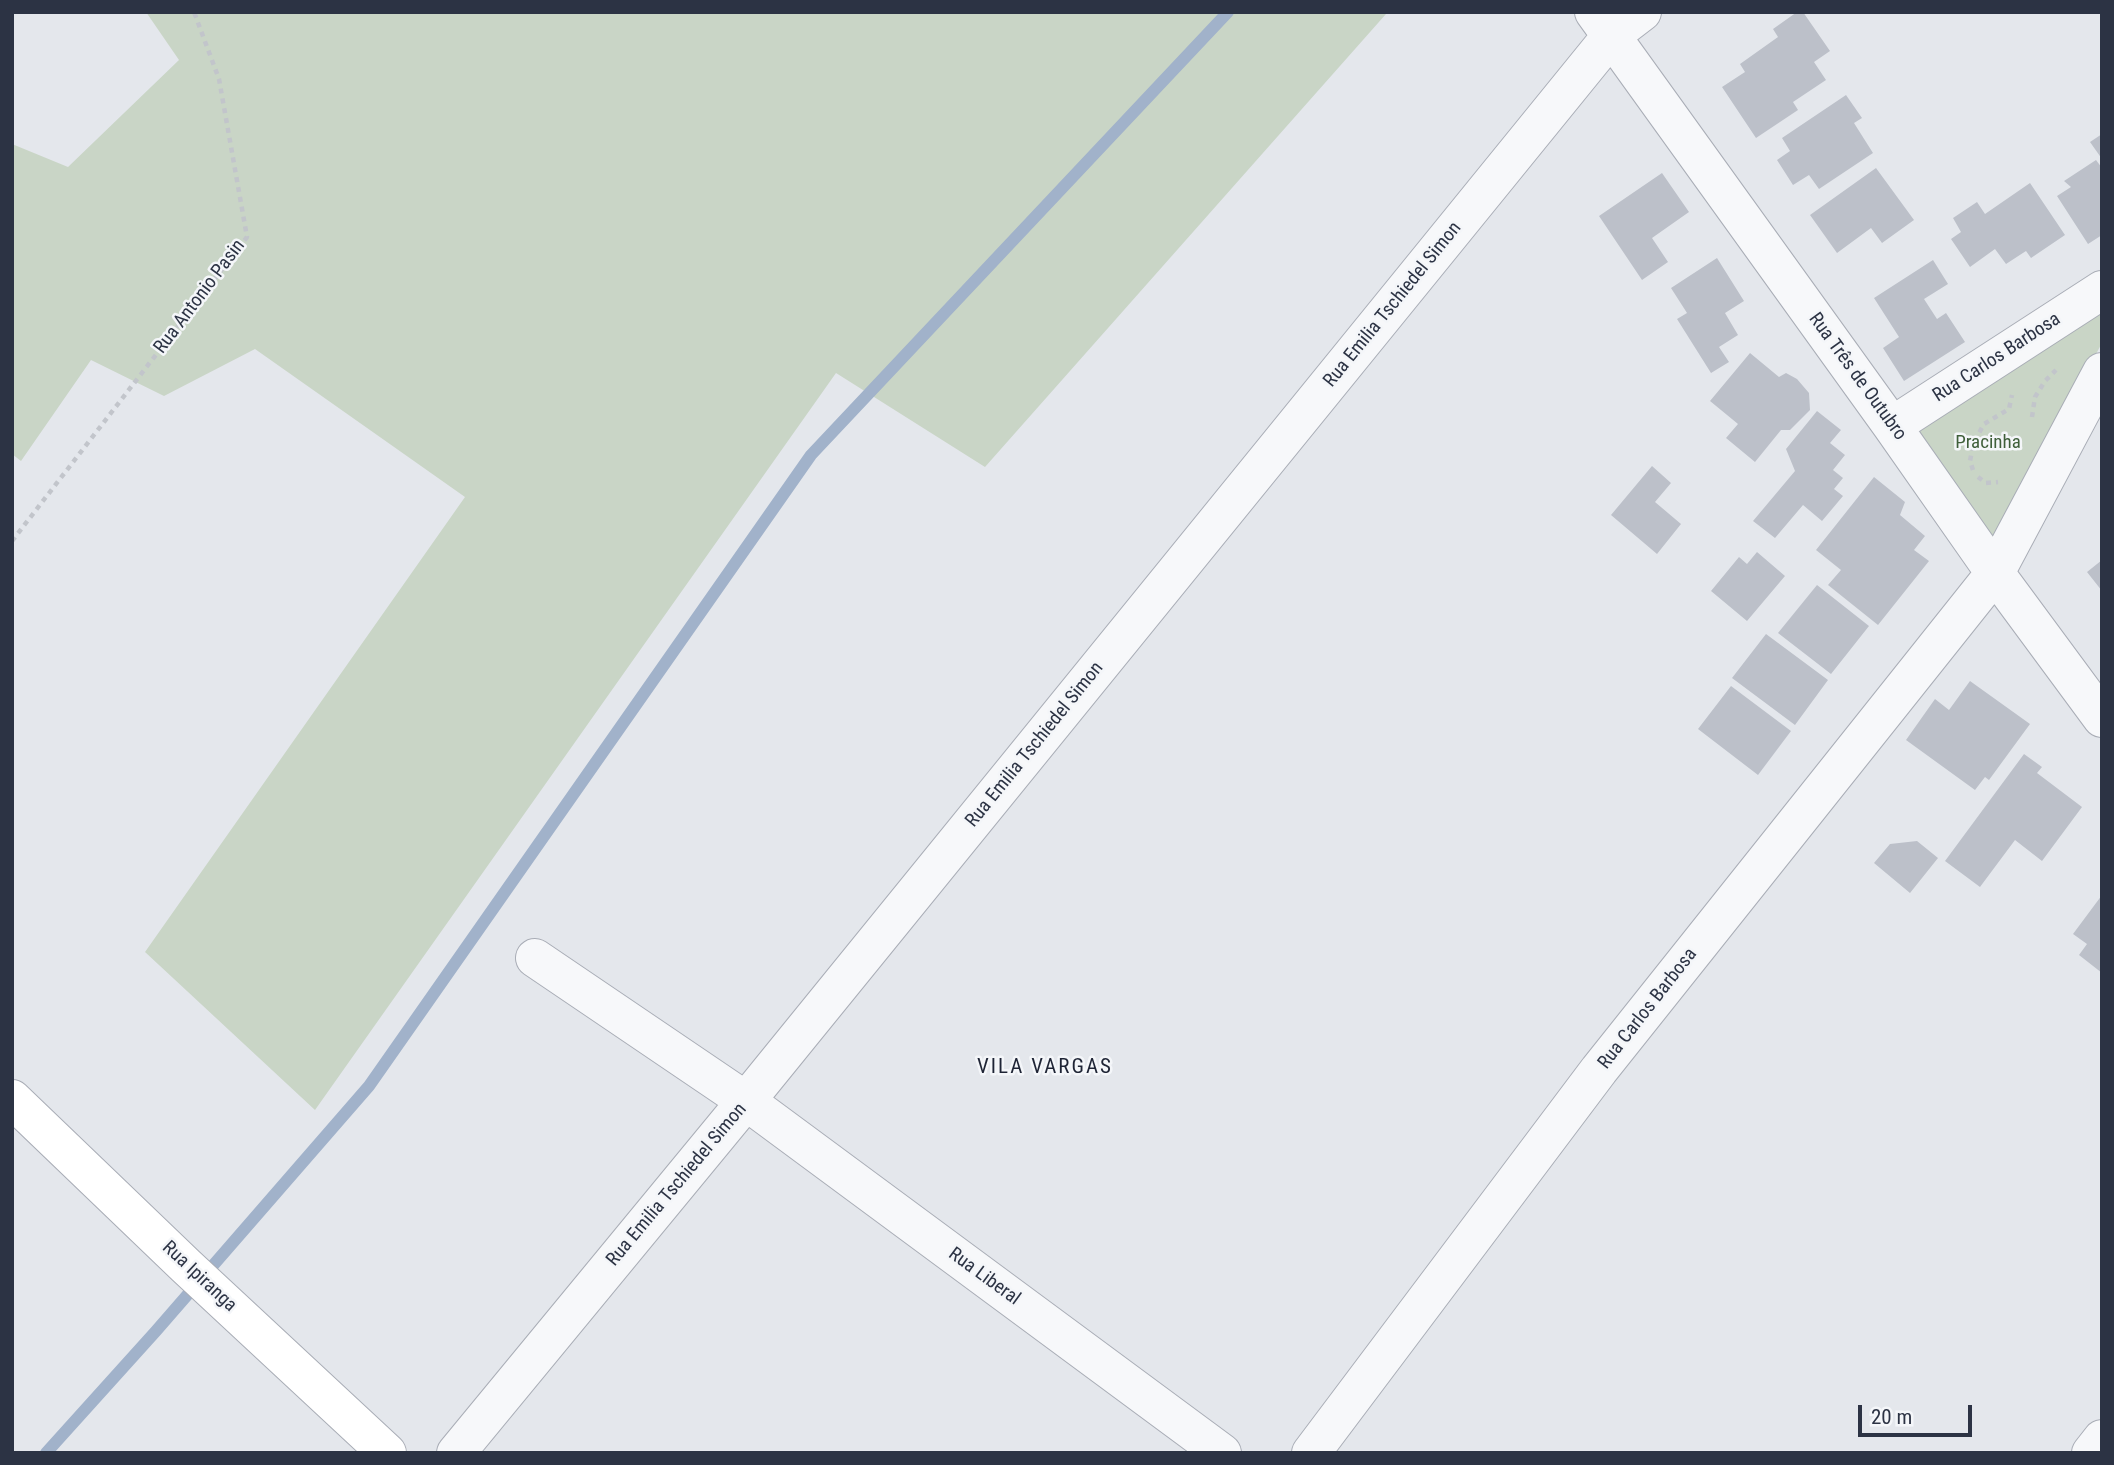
<!DOCTYPE html>
<html>
<head>
<meta charset="utf-8">
<style>
  body { margin:0 }
  #map { position:relative; width:2114px; height:1465px; overflow:hidden; background:#e4e7ec; font-family:"Roboto Condensed",sans-serif }
  canvas { display:block }
  .frame { position:absolute; inset:0; border:14px solid #2c3344; pointer-events:none }
  .scale { position:absolute; left:1858px; top:1405px; width:114px; height:32px; box-sizing:border-box; border:4px solid #2c3344; border-top:0; padding-left:9px; font-size:21px; line-height:24px; white-space:nowrap; color:#2c3344; -webkit-text-stroke:5px #f4f6f9; paint-order:stroke }
</style>
</head>
<body>
<div id="map">
<canvas width="2114" height="1465"></canvas>
<div class="frame"></div>
<div class="scale">20 m</div>
</div>
<script>
const context = document.querySelector('canvas').getContext('2d');
context.lineJoin = 'round';
function paint(path, color) {
  context.fillStyle = color;
  context.fill(path, 'evenodd');
}
function shape(rows) {
  const path = new Path2D();
  for (const r of rows) {
    path.moveTo(r[0], r[1]);
    for (let i = 2; i < r.length; i += 2) path.lineTo(r[i], r[i + 1]);
  }
  return path;
}
function strokePath(path, color, width, dash) {
  context.strokeStyle = color;
  context.lineWidth = width;
  context.lineCap = dash ? 'butt' : 'round';
  context.setLineDash(dash || []);
  context.stroke(path);
}
function write(font, color, halo, rows, align = 'center') {
  context.font = font + ' "Roboto Condensed",sans-serif';
  context.lineWidth = 5;
  context.setLineDash([]);
  context.textBaseline = 'middle';
  context.strokeStyle = halo;
  context.fillStyle = color;
  for (const [text, x, y, turn = 0] of rows) {
    context.save();
    context.translate(x, y);
    context.rotate((+turn || 0) * Math.PI / 180);
    context.textAlign = isNaN(turn) ? turn : align;
    if (halo) context.strokeText(text, 0, 0);
    context.fillText(text, 0, 0);
    context.restore();
  }
}
paint(shape([
  [146,12,1384,12,1386,14,985,467,836,373,315,1110,145,952,465,497,255,349,164,396,91,360,21,461,12,454,12,144,68,167,179,60],
  [2102,311,2102,343,1993,542,1916,429]
]), '#c9d5c6');
strokePath(shape([
  [46,1453,156,1331,369,1086,811,455,1228,12]
]), '#a1b2ca', 12);
paint(shape([
  [1797,12,1803,12,1830,51,1814,62,1826,80,1793,102,1798,110,1756,138,1722,87,1745,72,1740,64,1778,37,1773,29],
  [1846,95,1862,118,1854,123,1873,153,1819,189,1809,175,1793,185,1777,160,1790,151,1782,138],
  [2102,134,2102,159,2090,142],
  [2096,160,2102,168,2102,235,2088,244,2057,196,2071,187,2064,181],
  [1876,168,1914,220,1882,243,1871,228,1837,253,1810,215],
  [1662,173,1689,212,1652,238,1668,262,1642,280,1599,216],
  [2030,183,2065,235,2031,258,2026,251,2006,264,1995,249,1970,267,1951,239,1961,232,1953,218,1977,202,1985,214],
  [1717,258,1744,301,1725,313,1738,335,1719,347,1729,362,1711,373,1677,319,1687,313,1671,288],
  [1933,260,1948,284,1924,299,1937,319,1946,313,1965,342,1904,381,1883,348,1899,337,1874,298],
  [1750,353,1779,377,1786,373,1797,379,1809,393,1810,410,1790,430,1781,430,1755,462,1726,438,1738,424,1710,401],
  [1817,411,1841,430,1830,443,1845,455,1833,470,1843,478,1834,489,1843,496,1822,521,1803,505,1775,538,1753,521,1795,471,1786,449],
  [1652,466,1671,483,1655,502,1681,524,1657,554,1611,515],
  [1874,477,1905,502,1900,515,1925,536,1914,550,1929,561,1878,625,1828,585,1841,570,1816,550],
  [1757,552,1785,576,1747,621,1711,591,1739,557,1747,564],
  [2102,560,2102,591,2087,572],
  [1817,585,1869,626,1831,674,1778,633],
  [1766,634,1828,680,1795,725,1732,678],
  [1970,681,2030,724,1989,780,1985,777,1975,790,1906,740,1935,699,1949,710],
  [1731,686,1791,731,1758,775,1698,729],
  [2024,754,2042,767,2037,773,2082,807,2042,861,2015,840,1980,887,1945,861],
  [1917,841,1938,858,1910,893,1874,863,1890,844],
  [2102,895,2102,973,2079,955,2087,944,2073,934]
]), '#bcc0c9');
const street = shape([
  [1594,12,1892,426,1995,573,2102,718],
  [1892,426,2102,290],
  [535,958,746,1101,1222,1453],
  [456,1453,746,1101,1612,35,1642,12],
  [1311,1453,1599,1070,1995,573,2102,372],
  [2091,1453,2102,1439]
]);
const secondary = shape([
  [12,1099,186,1266,387,1453]
]);
strokePath(street, '#a9adb6', 40);
strokePath(secondary, '#a9adb6', 40);
strokePath(shape([
  [2032,417,2035,397,2045,381,2056,370],
  [1973,470,1970,461,1973,445,1979,433,1984,424,2009,409,2012,395],
  [1978,477,1986,483,1998,482],
  [12,541,247,237,219,79,194,12]
]), '#c2c5cb', 4.5, [5, 5]);
strokePath(street, '#f7f8fa', 38);
strokePath(secondary, '#fff', 38);
write('19px', '#2c3344', '#f4f6f9', [
  ["Rua Antonio Pasin",200,297,-53],
  ["Rua Emilia Tschiedel Simon",1393,305,-51],
  ["Rua Carlos Barbosa",1997,358,-33],
  ["Rua Três de Outubro",1857,377,54],
  ["Rua Emilia Tschiedel Simon",1035,745,-51],
  ["Rua Carlos Barbosa",1648,1009,-52],
  ["Rua Emilia Tschiedel Simon",677,1185,-50],
  ["Rua Ipiranga",199,1277,43],
  ["Rua Liberal",984,1277,36]
]);
write('19px', '#3f5f3a', '#f4f6f9', [
  ["Pracinha",1988,443]
]);
context.letterSpacing = '2px';
write('21px', '#1e2435', '#f4f6f9', [
  ["VILA VARGAS",1045,1068]
]);
context.letterSpacing = '0px';
</script>
</body>
</html>
